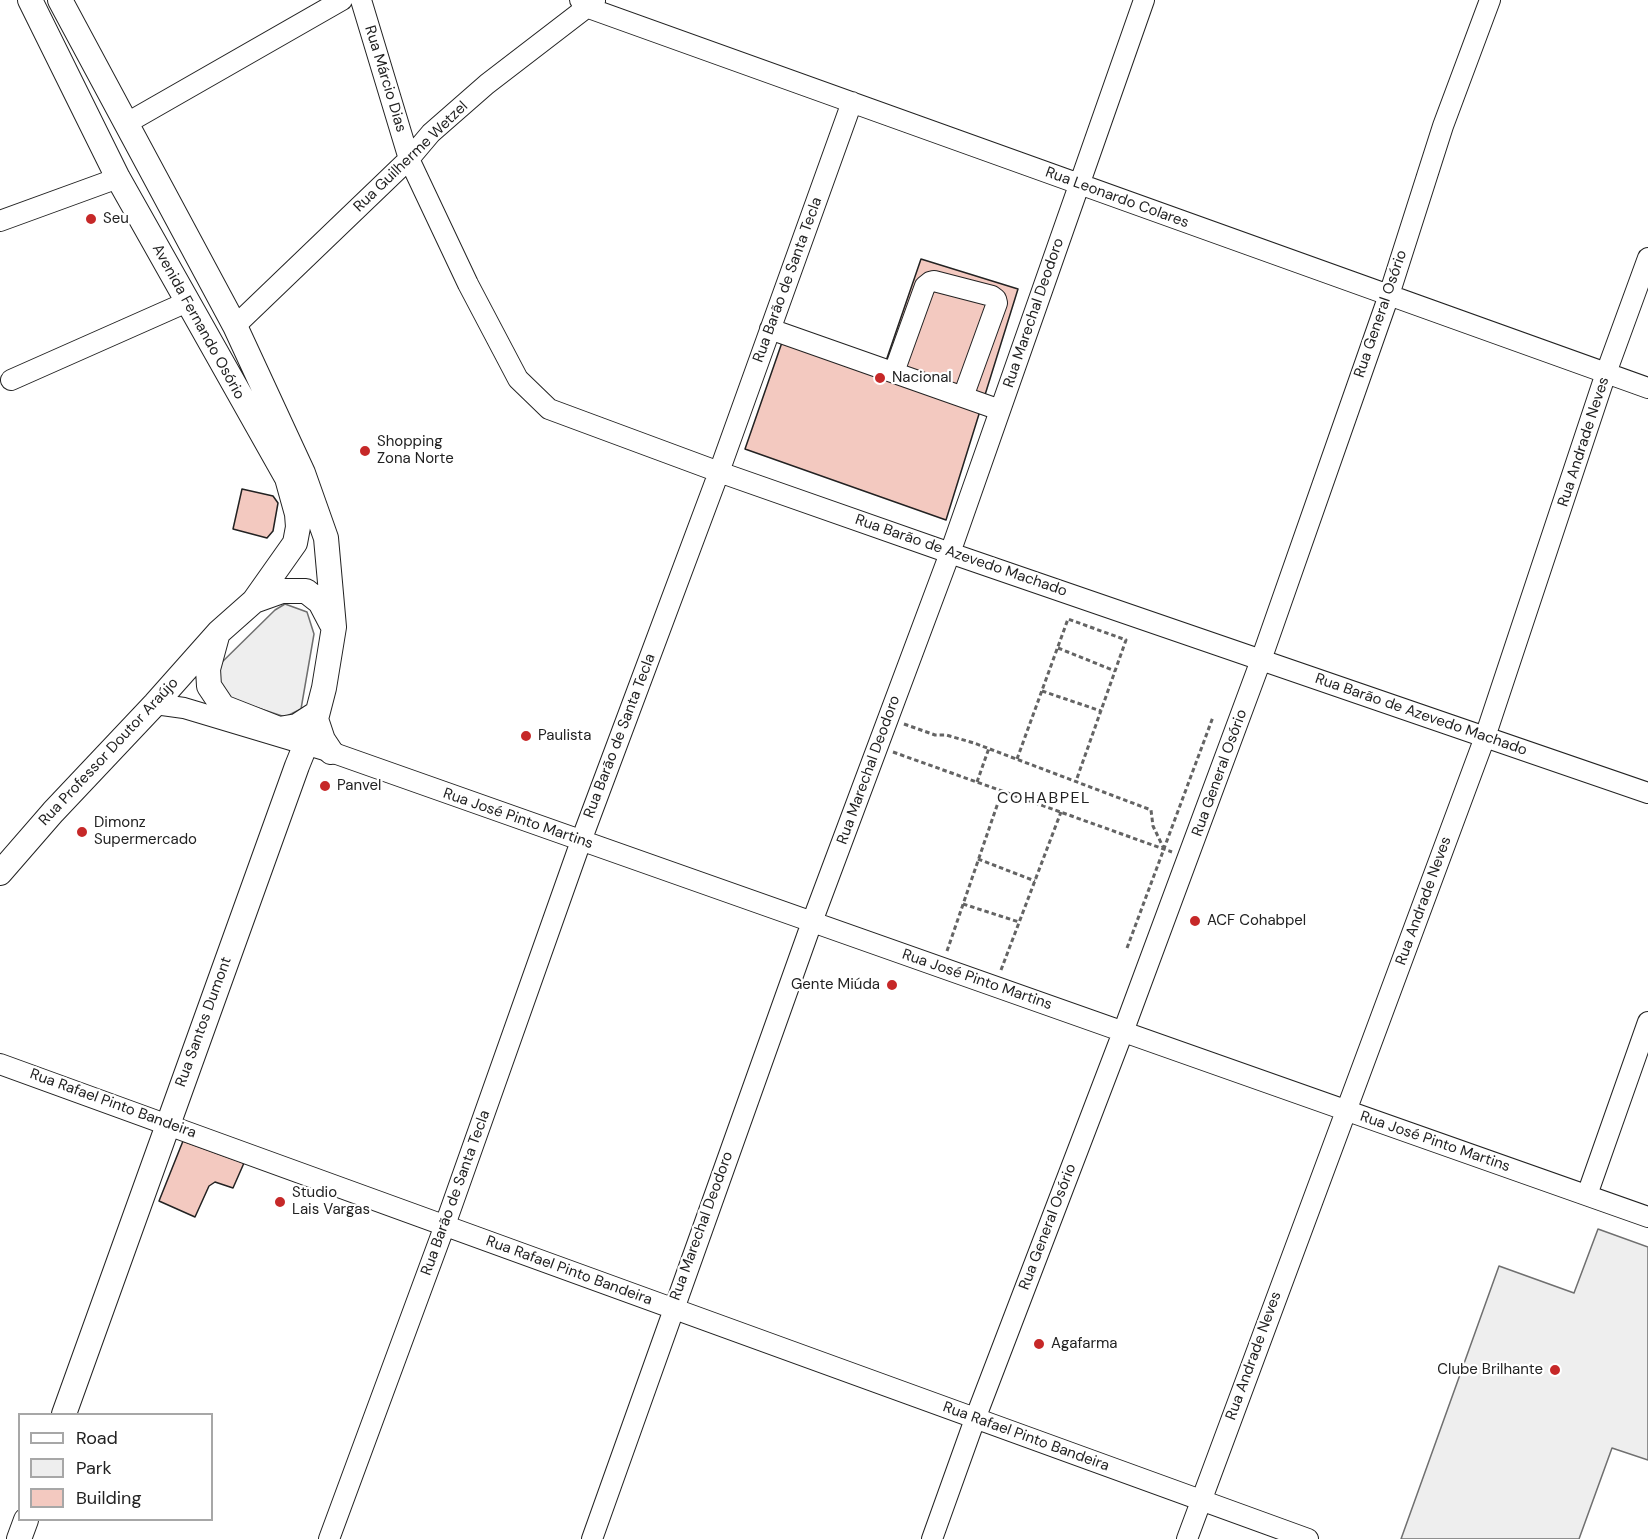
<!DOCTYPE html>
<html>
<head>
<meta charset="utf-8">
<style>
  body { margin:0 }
  #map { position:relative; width:1648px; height:1539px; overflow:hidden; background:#fff; font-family:"DM Sans",sans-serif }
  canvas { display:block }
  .legend { position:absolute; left:18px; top:1413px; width:195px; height:108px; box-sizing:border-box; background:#fff; border:2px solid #a7a7a7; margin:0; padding:8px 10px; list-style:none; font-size:18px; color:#222 }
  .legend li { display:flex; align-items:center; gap:12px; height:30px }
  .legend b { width:30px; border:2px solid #a7a7a7 }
</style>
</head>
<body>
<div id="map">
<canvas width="1648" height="1539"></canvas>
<ul class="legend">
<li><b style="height:8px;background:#fff"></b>Road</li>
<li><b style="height:16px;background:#eee"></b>Park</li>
<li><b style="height:16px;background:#f3c9c0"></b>Building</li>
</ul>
</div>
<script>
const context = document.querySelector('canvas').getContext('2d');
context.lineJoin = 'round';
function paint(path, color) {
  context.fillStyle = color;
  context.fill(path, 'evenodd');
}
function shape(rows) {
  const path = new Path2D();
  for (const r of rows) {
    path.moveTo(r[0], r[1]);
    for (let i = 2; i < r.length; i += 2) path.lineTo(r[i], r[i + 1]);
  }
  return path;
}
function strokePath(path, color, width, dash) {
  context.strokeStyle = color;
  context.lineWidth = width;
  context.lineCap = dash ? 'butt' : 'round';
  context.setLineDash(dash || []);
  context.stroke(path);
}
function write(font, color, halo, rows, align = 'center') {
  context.font = font + ' "DM Sans",sans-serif';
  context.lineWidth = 4.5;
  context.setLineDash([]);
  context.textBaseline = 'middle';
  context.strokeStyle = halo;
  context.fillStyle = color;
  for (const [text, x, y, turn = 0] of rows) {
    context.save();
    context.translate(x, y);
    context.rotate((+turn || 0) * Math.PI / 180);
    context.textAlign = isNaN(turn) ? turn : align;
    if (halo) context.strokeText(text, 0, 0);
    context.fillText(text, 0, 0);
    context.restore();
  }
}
const green = shape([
  [285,604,307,612,314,634,301,709,285,717,222,696,217,667,275,610,285,604],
  [1598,1229,1648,1247,1648,1460,1612,1448,1579,1539,1401,1539,1499,1266,1574,1293,1598,1229]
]);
paint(green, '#eee');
strokePath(green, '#6f6f6f', 1.5);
const building = shape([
  [921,259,1018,289,946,520,745,449,787,328,886,361,921,259],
  [242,489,273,496,278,503,273,531,267,538,233,529,242,489],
  [183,1141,244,1163,233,1188,215,1182,209,1186,195,1217,159,1201,183,1141]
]);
paint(building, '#f3c9c0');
strokePath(building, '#222', 1.5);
const minor = shape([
  [361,0,409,159,468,284,518,379,549,409,719,472,950,553,1648,793],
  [580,0,586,7,1648,388],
  [127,123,342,0],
  [0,221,118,178],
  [235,326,409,159,431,133,487,84,595,1],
  [770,329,1000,410],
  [894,372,925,286,930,282,934,281,992,296,996,299,997,303,963,397],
  [11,380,187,302],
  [155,704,184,708,331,752,1648,1217],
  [0,1064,1308,1539],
  [1587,1195,1648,1022],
  [329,1539,445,1225,581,841,719,472,852,102],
  [592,1539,812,922,950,553,1144,0],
  [932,1539,975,1419,1123,1032,1261,660,1389,295,1443,126,1490,0],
  [1187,1539,1485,737,1606,373,1648,258]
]);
const major = shape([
  [60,0,235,326,303,473,326,538,334,627,324,688,316,719,297,766,64,1414],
  [254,601,282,591,306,591,320,602,331,623],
  [217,636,208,669,209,686,223,707,279,729,297,726,317,713],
  [316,719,323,740,331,752],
  [0,873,53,812,155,704,219,632,254,601,295,543,298,527,297,514,287,478,118,178,30,0],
  [19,1539,26,1520]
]);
strokePath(minor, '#222', 22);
strokePath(major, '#222', 26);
strokePath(shape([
  [1058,648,1115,671],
  [1042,691,1101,711],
  [904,724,935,735,946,735,974,743,1151,810,1153,826,1164,849],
  [893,752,1172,852],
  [1017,759,1068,619,1126,640,1076,781],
  [977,782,989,748],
  [978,859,1035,881],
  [963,904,1019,922],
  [1127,948,1213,717],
  [947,951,1002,791],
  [1001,970,1061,812]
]), '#646464', 3, [4.5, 3]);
strokePath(minor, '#fff', 20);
strokePath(major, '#fff', 24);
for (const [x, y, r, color] of [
  [91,219,6,"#c62828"],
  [880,378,6,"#c62828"],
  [365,451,6,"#c62828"],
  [526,736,6,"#c62828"],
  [325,786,6,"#c62828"],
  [82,832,6,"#c62828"],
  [1195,921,6,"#c62828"],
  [892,985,6,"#c62828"],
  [280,1202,6,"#c62828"],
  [1039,1344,6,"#c62828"],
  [1555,1370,6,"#c62828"]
]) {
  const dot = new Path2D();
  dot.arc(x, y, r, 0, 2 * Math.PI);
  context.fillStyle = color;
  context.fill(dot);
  strokePath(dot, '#fff', 2);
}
write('15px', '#222', '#fff', [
  ["Rua Márcio Dias",385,79,73],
  ["Rua Guilherme Wetzel",411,157,-44],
  ["Rua Leonardo Colares",1117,198,20],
  ["Rua Barão de Santa Tecla",788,280,-70],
  ["Rua Marechal Deodoro",1034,313,-71],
  ["Rua General Osório",1381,314,-71],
  ["Avenida Fernando Osório",198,322,61],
  ["Rua Andrade Neves",1584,442,-72],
  ["Rua Barão de Azevedo Machado",961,556,19],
  ["Rua Barão de Azevedo Machado",1421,715,19],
  ["Rua Barão de Santa Tecla",620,736,-69],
  ["Rua Professor Doutor Araújo",109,752,-47],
  ["Rua Marechal Deodoro",869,770,-70],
  ["Rua General Osório",1220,773,-70],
  ["Rua José Pinto Martins",518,819,19],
  ["Rua Andrade Neves",1424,901,-70],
  ["Rua José Pinto Martins",977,980,19],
  ["Rua Santos Dumont",204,1022,-70],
  ["Rua Rafael Pinto Bandeira",113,1104,20],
  ["Rua José Pinto Martins",1435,1142,19],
  ["Rua Barão de Santa Tecla",456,1193,-70],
  ["Rua Marechal Deodoro",702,1226,-70],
  ["Rua General Osório",1048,1227,-69],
  ["Rua Rafael Pinto Bandeira",569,1271,20],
  ["Rua Andrade Neves",1254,1356,-70],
  ["Rua Rafael Pinto Bandeira",1026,1437,20]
]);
write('15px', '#222', '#fff', [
  ["Seu",103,219],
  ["Nacional",892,378],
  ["Shopping",377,442],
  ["Zona Norte",377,459],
  ["Paulista",538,736],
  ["Panvel",337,786],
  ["Dimonz",94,823],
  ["Supermercado",94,840],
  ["ACF Cohabpel",1207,921],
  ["Gente Miúda",880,985,"right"],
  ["Studio",292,1193],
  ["Lais Vargas",292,1210],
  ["Agafarma",1051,1344],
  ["Clube Brilhante",1543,1370,"right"]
], 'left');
context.letterSpacing = '1.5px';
write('16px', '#222', '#fff', [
  ["COHABPEL",1044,799]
]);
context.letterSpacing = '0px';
</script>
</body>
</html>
